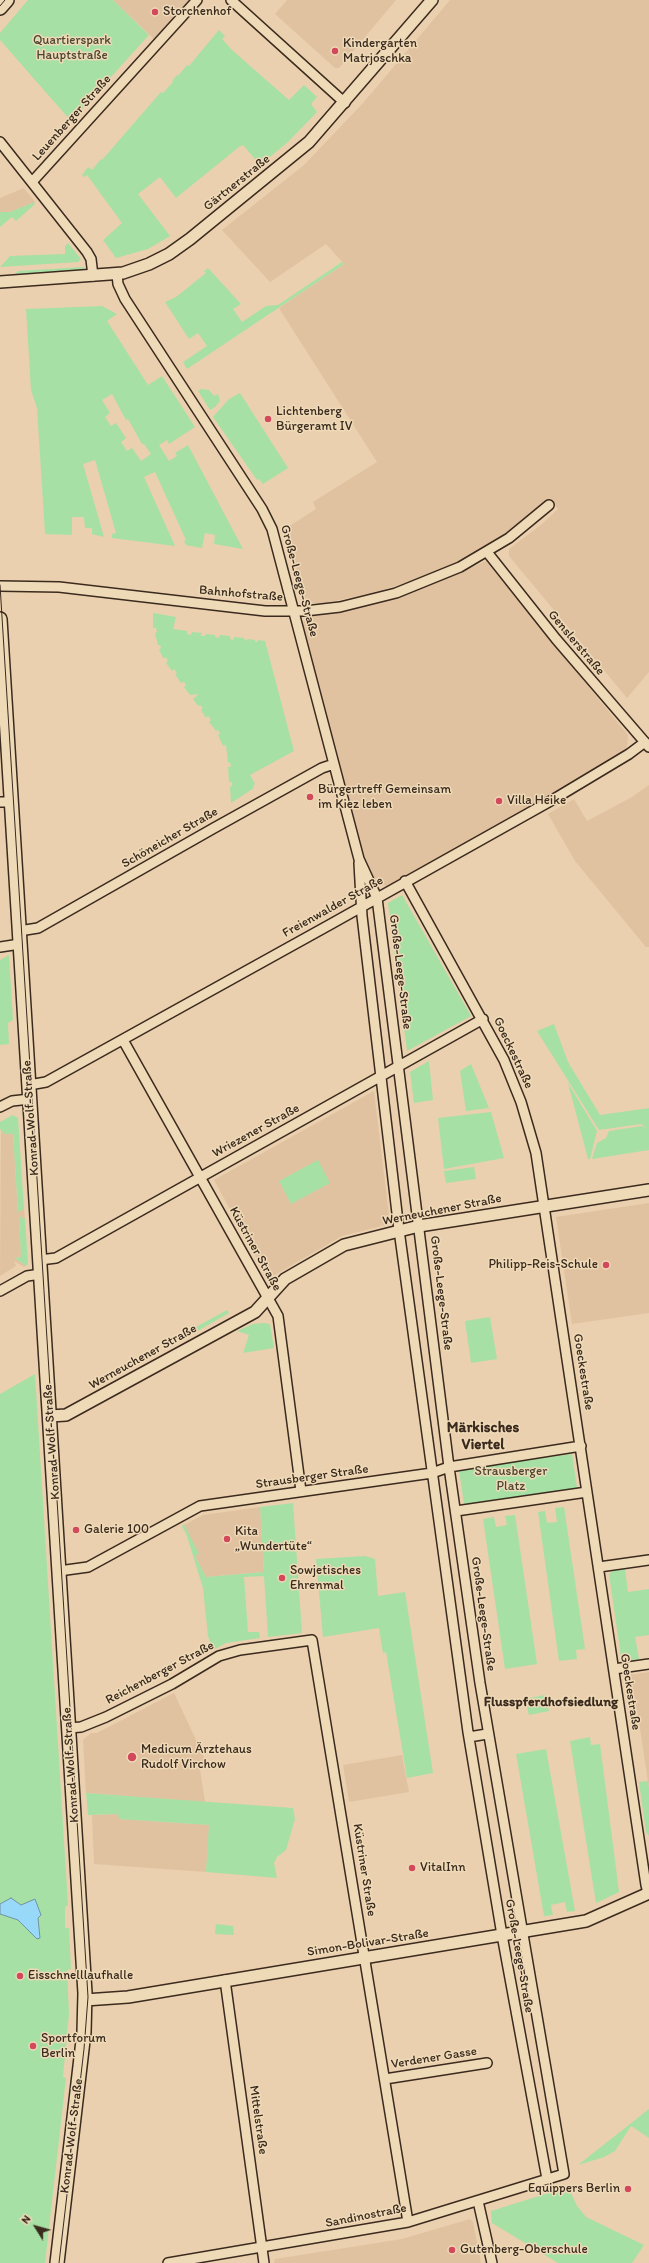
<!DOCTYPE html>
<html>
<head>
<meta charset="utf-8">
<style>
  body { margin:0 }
  #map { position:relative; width:649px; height:2263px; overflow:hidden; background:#ead0ae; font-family:Itim,sans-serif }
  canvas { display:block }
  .north { position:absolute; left:16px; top:2207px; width:40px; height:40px; -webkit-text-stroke:3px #efdab8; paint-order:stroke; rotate:307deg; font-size:11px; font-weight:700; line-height:16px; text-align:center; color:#3b2a1e }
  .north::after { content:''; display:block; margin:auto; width:14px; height:18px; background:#3b2a1e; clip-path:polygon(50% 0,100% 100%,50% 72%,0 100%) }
</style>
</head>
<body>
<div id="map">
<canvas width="649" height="2263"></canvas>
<div class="north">N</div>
</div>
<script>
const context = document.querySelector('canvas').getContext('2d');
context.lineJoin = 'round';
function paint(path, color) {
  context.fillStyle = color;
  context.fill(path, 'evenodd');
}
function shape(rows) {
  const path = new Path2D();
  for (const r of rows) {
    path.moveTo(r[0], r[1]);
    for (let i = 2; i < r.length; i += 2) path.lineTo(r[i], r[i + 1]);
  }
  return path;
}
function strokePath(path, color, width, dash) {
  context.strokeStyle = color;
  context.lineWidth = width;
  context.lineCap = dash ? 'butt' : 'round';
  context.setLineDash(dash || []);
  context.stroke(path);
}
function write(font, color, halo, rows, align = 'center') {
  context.font = font + ' Itim,sans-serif';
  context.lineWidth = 3;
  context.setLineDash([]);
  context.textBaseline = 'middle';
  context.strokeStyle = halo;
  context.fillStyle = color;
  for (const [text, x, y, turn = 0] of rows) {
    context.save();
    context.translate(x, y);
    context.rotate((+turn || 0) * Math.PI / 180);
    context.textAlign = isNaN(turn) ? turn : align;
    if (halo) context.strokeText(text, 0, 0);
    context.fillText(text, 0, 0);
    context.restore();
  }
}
paint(shape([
  [113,0,194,0,156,41],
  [287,0,396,0,339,68,335,68,275,14],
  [450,0,649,0,649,672,627,698,509,556,509,549,542,524,558,509,549,498,507,533,457,563,405,583,373,593,319,604,305,602,285,529,316,509,313,502,377,462,279,308,344,264,326,244,270,282,222,230,304,165,364,102],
  [24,188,35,202,10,212,0,212,0,198],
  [486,561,628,735,627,749,621,755,387,886,380,885,374,879,362,854,302,623,308,616,372,604,426,587],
  [649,785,649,947,646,947,575,861,548,814,574,799,587,821,632,797],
  [374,1091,390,1224,342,1236,268,1279,214,1180],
  [1,1128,4,1133,13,1134,18,1212,24,1209,25,1219,19,1216,21,1257,15,1258,26,1266,24,1267,14,1261,16,1266,0,1276],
  [649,1203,649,1313,572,1324,556,1217],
  [260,1507,264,1572,206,1577,195,1556,184,1525,203,1515],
  [649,1672,649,1788,637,1709,629,1710,624,1679,628,1675],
  [174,1693,206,1761,199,1763,205,1802,86,1793,83,1740,91,1733,97,1733],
  [402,1755,409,1792,349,1802,343,1765],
  [119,1814,119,1819,210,1825,206,1872,94,1864,92,1815],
  [470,2219,473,2222,481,2263,274,2263,275,2259,402,2239]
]), '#e1c2a0');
paint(shape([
  [28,0,113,0,149,35,71,121,0,40,0,33],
  [219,30,225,36,222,39,232,50,289,100,304,85,317,97,311,104,317,112,288,142,260,165,243,145,239,147,176,198,160,177,138,194,170,236,148,249,116,258,103,240,122,223,87,175,84,177,82,175,88,167,92,170,101,159,102,160,161,92,163,93,173,82,172,81,177,75,178,76,187,65,189,66],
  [35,202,34,205,16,221,12,217,0,227,0,212,10,212],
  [68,243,81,259,78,262,0,267,10,256,65,254,65,246],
  [342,262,344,264,187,369,183,362,207,346,198,333,189,339,165,302,176,297,206,273,204,271,208,268,241,304,233,309,242,322,266,306,278,305],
  [84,267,83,270,15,274,18,271],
  [102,306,117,314,107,321,148,385,162,376,195,427,169,444,167,440,159,445,169,461,177,456,175,453,188,445,243,549,214,544,215,535,205,533,202,548,186,545,184,541,186,540,155,472,144,477,175,546,112,538,112,534,116,533,95,460,83,464,104,537,92,534,92,528,85,528,84,517,72,517,72,535,45,534,37,408,31,390,26,309],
  [112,394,126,420,128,419,142,444,144,444,151,454,141,461,132,448,127,451,121,442,126,438,116,423,111,426,105,417,110,413,102,400],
  [201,389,209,390,214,396,218,394,220,401,215,407,210,410,198,391],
  [240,393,288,468,263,484,259,479,257,480,213,417,229,399],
  [153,613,176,617,173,629,187,631,187,634,191,635,192,632,202,633,201,636,205,636,206,634,215,635,215,637,219,638,220,635,230,636,230,639,234,640,234,637,244,638,246,641,248,639,255,640,255,642,258,642,258,640,265,641,294,751,250,775,255,784,253,786,254,788,231,803,230,787,232,786,232,782,229,782,228,767,231,767,230,762,228,763,226,745,223,746,218,735,220,734,218,730,216,731,209,722,211,720,208,716,206,718,201,710,203,708,200,705,198,706,193,699,199,694,190,695,184,687,186,685,184,682,181,683,175,674,177,673,174,669,172,671,166,663,168,661,166,657,164,659,159,650,161,648,160,645,158,645,155,633,157,632,156,628,153,628],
  [402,895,471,1016,407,1051,388,903],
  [9,955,13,1020,8,1023,9,1044,0,1045,0,960],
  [554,1024,568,1062,600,1115,649,1108,649,1150,592,1159,597,1143,606,1138,609,1131,642,1126,648,1129,641,1124,599,1130,537,1031],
  [429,1061,433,1100,414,1103,410,1072],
  [471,1064,489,1108,466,1111,460,1071],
  [568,1083,597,1131,590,1159,588,1159],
  [491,1112,504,1158,444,1169,438,1118],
  [13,1115,18,1118,24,1209,18,1212,13,1134,5,1134,0,1129,0,1122],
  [318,1160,330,1183,291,1204,279,1181],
  [474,1167,476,1179,446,1183,444,1171],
  [19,1216,25,1219,28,1264,26,1266,15,1258,21,1257],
  [227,1310,229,1313,187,1337,185,1333],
  [490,1317,497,1359,471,1363,465,1321],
  [264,1323,270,1324,274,1348,243,1353,249,1335,237,1331,253,1324],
  [35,1374,68,1905,65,1907,65,1928,69,1928,71,1969,67,1970,69,2014,63,2077,66,2078,45,2263,0,2263,0,1394],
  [572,1454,577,1488,464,1504,459,1470],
  [293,1503,302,1633,268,1637,264,1576,244,1577,248,1632,259,1632,260,1638,226,1643,213,1650,208,1636,203,1588,187,1536,182,1526,184,1524,199,1554,195,1556,206,1577,264,1572,260,1507],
  [564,1507,585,1649,576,1650,577,1659,559,1661,538,1512,545,1511,547,1523,557,1522,555,1508],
  [515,1515,537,1664,505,1669,483,1519,494,1517,496,1527,507,1525,505,1516],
  [365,1556,375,1559,378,1596,405,1592,433,1773,407,1778,386,1652,383,1653,379,1628,323,1637,316,1559],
  [625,1569,628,1592,649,1589,649,1635,635,1637,639,1659,625,1661,621,1657,609,1574,613,1571],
  [545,1695,549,1711,529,1715,525,1699],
  [590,1737,591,1745,600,1744,619,1892,596,1903,570,1741],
  [546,1749,575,1911,567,1912,565,1902,551,1905,553,1915,544,1916,516,1754],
  [648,1781,649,1788,649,1836,646,1832,639,1782],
  [86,1793,293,1808,295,1819,286,1850,277,1857,274,1863,277,1878,206,1872,209,1825,119,1819,118,1814,88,1815],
  [216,1924,233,1926,234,1935,215,1934],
  [649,2109,649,2138,631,2126,615,2151,604,2157,578,2165],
  [565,2188,570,2191,577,2206,586,2217,644,2245,632,2263,558,2263,492,2223,491,2211]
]), '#a7e0a4');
const water = shape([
  [11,1898,21,1905,35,1899,41,1915,38,1918,40,1938,37,1939,18,1920,0,1914,0,1904,11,1898]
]);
paint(water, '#98d9fa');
strokePath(water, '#7393a2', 1);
const minor = shape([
  [231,0,345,103],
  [0,142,87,252,91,259,93,276],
  [32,182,197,0],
  [117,274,118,284,125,299,262,509,272,529,359,859,377,898,449,1467,480,1683,564,2174,408,2222,168,2263],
  [487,552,556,639,649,747],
  [0,586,59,587,265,611,305,611,340,607,396,593,460,567,509,538,549,505],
  [0,802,12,802],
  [359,863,362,916,399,1230,468,1732,502,1935,547,2179],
  [405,881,504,1060,521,1102,536,1153,646,1885,648,1893],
  [19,931,38,928,214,828,322,768,334,764],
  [0,947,20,944],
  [123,1040,278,1316,301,1491],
  [29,1085,46,1082,331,924,554,799,629,754,645,742],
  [0,1107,12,1101,30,1099],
  [40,1260,56,1258,483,1019],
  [0,1291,27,1276,41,1274],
  [456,1511,587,1492],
  [599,1567,649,1560],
  [59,1571,88,1567,200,1506,432,1473,449,1467,581,1446],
  [614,1669,649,1664],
  [69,1728,81,1727,106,1717,172,1684,219,1656,240,1650,312,1640,408,2222],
  [469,1737,487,1734],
  [225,1980,264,2263],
  [385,2079,487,2063],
  [478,2201,492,2263]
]);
const tertiary = shape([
  [0,282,123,273,149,264,169,254,190,239,309,142,432,0],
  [50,1416,66,1415,255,1312,285,1279,344,1245,419,1226,649,1190],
  [85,2000,128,1997,586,1921,649,1893]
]);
const secondary = shape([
  [0,8,7,0],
  [0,619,85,1993,84,2032,57,2263]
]);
strokePath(minor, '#3b2a1e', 12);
strokePath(tertiary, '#3b2a1e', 14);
strokePath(secondary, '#3b2a1e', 16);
strokePath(minor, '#efdab8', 9);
strokePath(tertiary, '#efdab8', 11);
strokePath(secondary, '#efdab8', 13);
strokePath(shape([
  [0,6,5,0],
  [0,585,88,1997,84,2049,59,2263]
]), '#3b2a1e', 1);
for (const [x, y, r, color] of [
  [155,12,4,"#d1495b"],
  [335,51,4,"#d1495b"],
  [268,419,4,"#d1495b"],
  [310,797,4,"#d1495b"],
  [499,801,4,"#d1495b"],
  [606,1265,4,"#d1495b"],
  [76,1530,4,"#d1495b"],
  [227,1539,4,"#d1495b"],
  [282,1578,4,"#d1495b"],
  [132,1757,5,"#d1495b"],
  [412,1868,4,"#d1495b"],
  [20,1976,4,"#d1495b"],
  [33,2046,4,"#d1495b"],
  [628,2189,4,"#d1495b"],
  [452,2250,4,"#d1495b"]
]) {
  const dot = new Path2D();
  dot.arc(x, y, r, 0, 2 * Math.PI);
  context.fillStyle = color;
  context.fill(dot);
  strokePath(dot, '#efdab8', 1.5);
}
write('13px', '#3b2a1e', '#efdab8', [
  ["Storchenhof",163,12],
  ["Kindergarten",343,44],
  ["Matrjoschka",343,59],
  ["Lichtenberg",276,412],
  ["Bürgeramt IV",276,427],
  ["Bürgertreff Gemeinsam",318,790],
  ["im Kiez leben",318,805],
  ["Villa Heike",507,801],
  ["Philipp-Reis-Schule",598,1265,"right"],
  ["Galerie 100",84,1530],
  ["Kita",235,1532],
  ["„Wundertüte“",235,1547],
  ["Sowjetisches",290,1571],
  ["Ehrenmal",290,1586],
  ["Medicum Ärztehaus",141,1750],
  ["Rudolf Virchow",141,1765],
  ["VitalInn",420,1868],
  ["Eisschnelllaufhalle",28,1976],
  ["Sportforum",41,2039],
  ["Berlin",41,2054],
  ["Equippers Berlin",620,2189,"right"],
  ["Gutenberg-Oberschule",460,2250]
], 'left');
write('13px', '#4b4532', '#efdab8', [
  ["Quartierspark",72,41],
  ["Hauptstraße",72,56],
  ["Strausberger",511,1472],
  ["Platz",511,1487]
]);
write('13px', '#3b2a1e', '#efdab8', [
  ["Leuenberger Straße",72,118,-48],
  ["Gärtnerstraße",237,183,-39],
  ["Große-Leege-Straße",299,581,75],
  ["Bahnhofstraße",241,594,5],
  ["Genslerstraße",576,643,50],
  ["Schöneicher Straße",170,838,-30],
  ["Freienwalder Straße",333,907,-29],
  ["Große-Leege-Straße",400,972,83],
  ["Goeckestraße",513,1053,65],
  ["Konrad-Wolf-Straße",31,1118,-94],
  ["Wriezener Straße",256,1131,-29],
  ["Werneuchener Straße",442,1210,-11],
  ["Küstriner Straße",255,1249,61],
  ["Große-Leege-Straße",441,1293,83],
  ["Werneuchener Straße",143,1357,-29],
  ["Goeckestraße",583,1372,81],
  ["Konrad-Wolf-Straße",52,1442,-94],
  ["Strausberger Straße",312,1477,-8],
  ["Große-Leege-Straße",483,1614,82],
  ["Reichenberger Straße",160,1673,-28],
  ["Goeckestraße",630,1692,81],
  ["Konrad-Wolf-Straße",71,1765,-94],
  ["Küstriner Straße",364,1870,81],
  ["Simon-Bolivar-Straße",368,1943,-9],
  ["Große-Leege-Straße",519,1956,80],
  ["Verdener Gasse",434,2058,-9],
  ["Mittelstraße",258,2120,82],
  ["Konrad-Wolf-Straße",72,2136,-83],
  ["Sandinostraße",366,2216,-11]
]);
write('bold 14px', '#3b2a1e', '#efdab8', [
  ["Flusspferdhofsiedlung",551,1702]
]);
write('bold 15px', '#3b2a1e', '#efdab8', [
  ["Märkisches",483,1428],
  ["Viertel",483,1445]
]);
</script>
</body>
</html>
